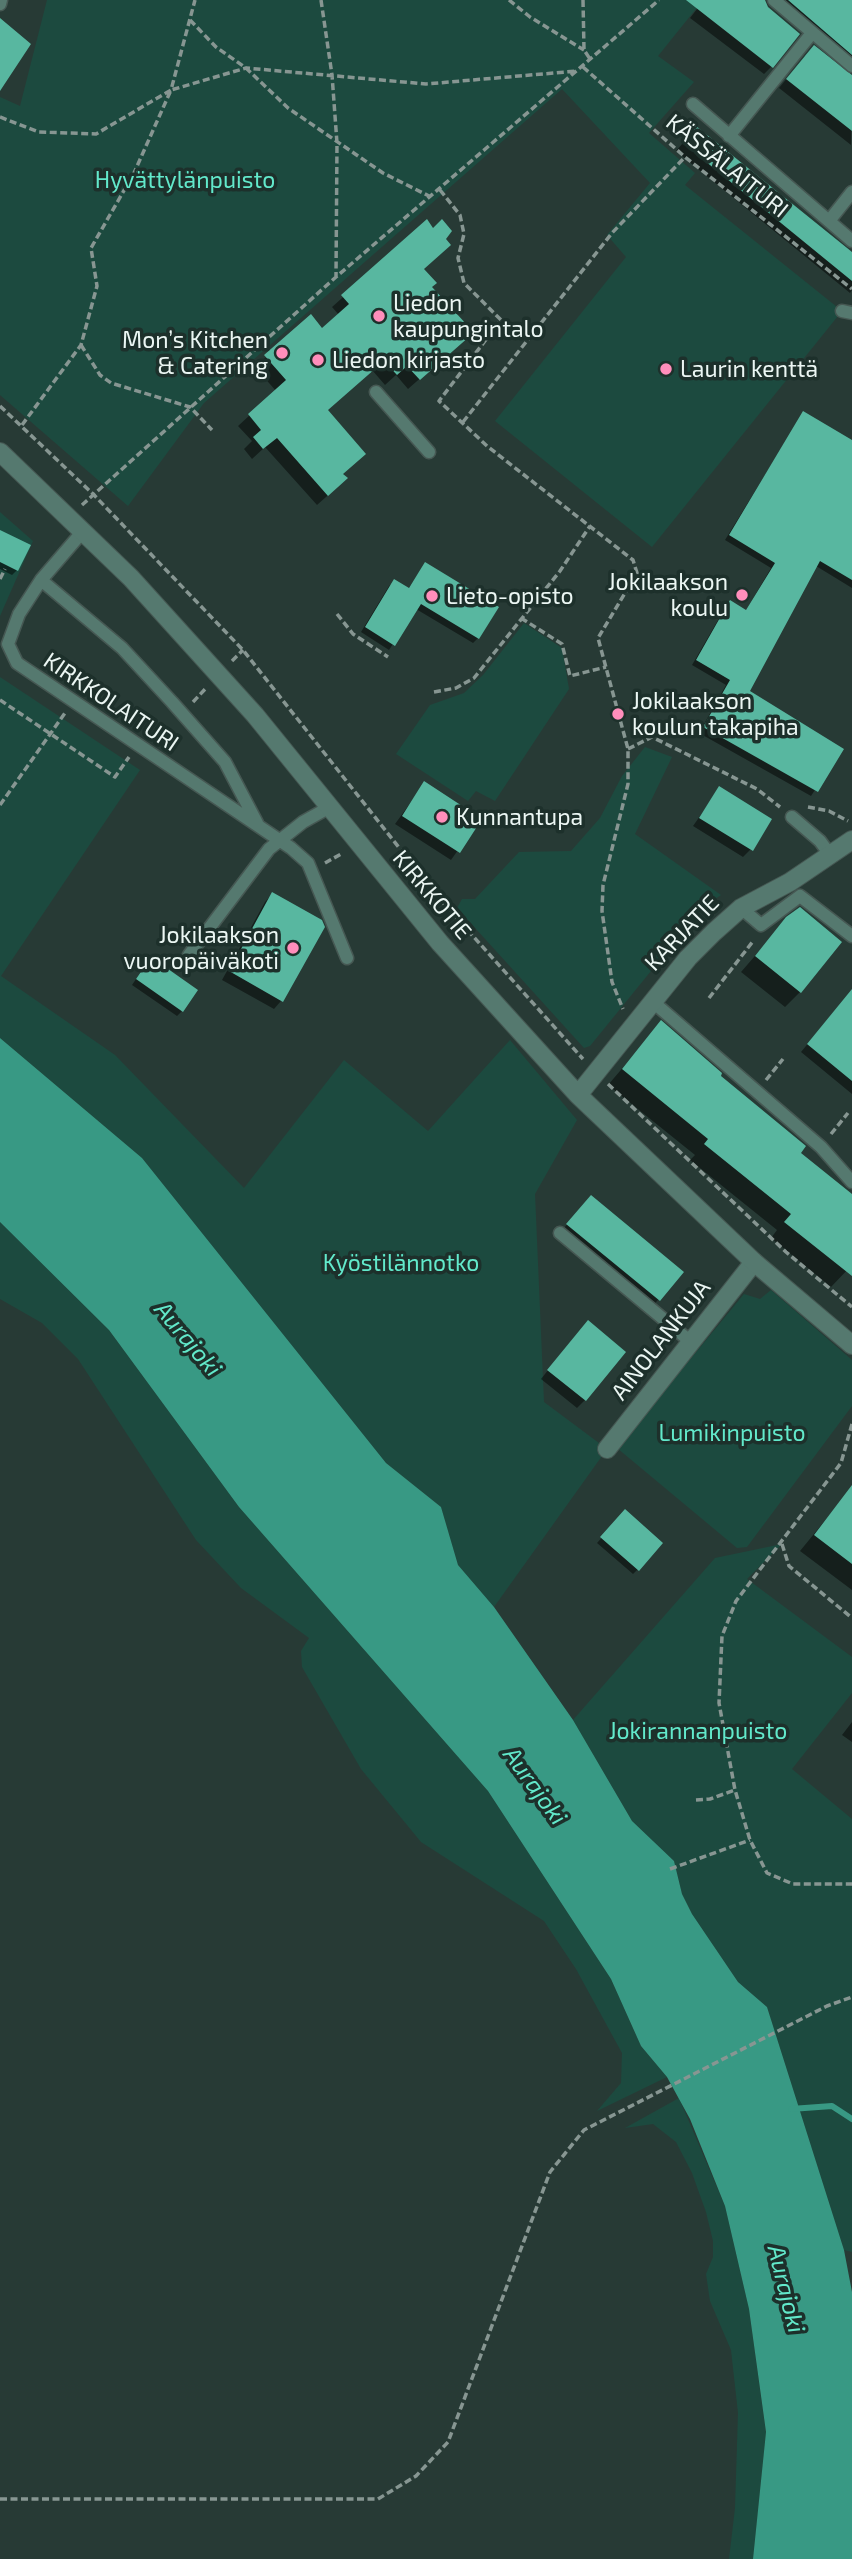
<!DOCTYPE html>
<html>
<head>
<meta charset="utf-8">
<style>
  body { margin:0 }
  canvas { display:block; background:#273a35 }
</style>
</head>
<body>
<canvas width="852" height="2559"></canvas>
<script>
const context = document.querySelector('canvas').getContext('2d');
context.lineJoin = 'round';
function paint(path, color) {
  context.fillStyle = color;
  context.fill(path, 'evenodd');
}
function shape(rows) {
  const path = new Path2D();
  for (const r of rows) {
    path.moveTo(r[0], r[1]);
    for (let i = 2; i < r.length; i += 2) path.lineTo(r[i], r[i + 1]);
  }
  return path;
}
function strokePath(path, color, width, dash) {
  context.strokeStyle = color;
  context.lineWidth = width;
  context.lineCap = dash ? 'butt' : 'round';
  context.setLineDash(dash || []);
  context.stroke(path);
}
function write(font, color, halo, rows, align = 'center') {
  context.font = font + ' "Exo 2",sans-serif';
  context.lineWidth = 7;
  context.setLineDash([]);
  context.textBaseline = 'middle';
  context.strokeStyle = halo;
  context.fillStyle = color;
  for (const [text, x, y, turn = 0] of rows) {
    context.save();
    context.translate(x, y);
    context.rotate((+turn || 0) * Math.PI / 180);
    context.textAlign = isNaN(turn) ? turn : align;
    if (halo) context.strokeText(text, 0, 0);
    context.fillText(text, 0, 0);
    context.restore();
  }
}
paint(shape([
  [47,0,703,0,658,56,694,82,649,133,695,173,685,185,842,311,652,547,495,421,626,257,607,235,650,183,562,89,204,403,128,506,0,395,0,97,20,106],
  [0,512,33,541,0,616],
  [524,623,562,648,569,689,495,801,476,791,468,801,396,754,430,705,464,693,483,675],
  [0,677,140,770,1,976,115,1055,244,1188,344,1060,428,1131,510,1040,577,1120,535,1194,544,1402,607,1449,494,1607,458,1565,441,1507,386,1463,142,1158,0,1038],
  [645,747,672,757,635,834,721,895,703,907,590,1046,584,1048,457,908,462,899,475,899,519,852,571,851,600,818,622,776],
  [0,1222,109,1330,239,1507,488,1791,611,1979,641,2046,667,2077,597,2111,621,2083,622,2053,576,1969,544,1921,421,1842,361,1769,302,1667,301,1651,309,1638,241,1588,196,1540,78,1359,42,1323,0,1299],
  [771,1290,852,1360,852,1406,747,1547,737,1548,617,1448,744,1294,760,1299],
  [782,1544,747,1579,852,1657,852,1693,792,1769,852,1819,852,2252,844,2250,767,2007,738,1982,692,1914,682,1894,674,1861,632,1821,573,1720,715,1558],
  [679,2098,725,2206,749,2309,766,2433,753,2559,729,2559,735,2508,738,2413,731,2350,710,2301,706,2274,713,2257,713,2241,706,2212,692,2173,676,2142,653,2124,625,2128]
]), '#1c4a3f');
paint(shape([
  [0,1038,142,1158,386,1463,441,1507,458,1565,494,1607,573,1720,632,1821,674,1861,682,1894,692,1914,738,1982,767,2007,844,2250,852,2292,852,2559,753,2559,766,2432,749,2309,725,2206,690,2119,667,2077,641,2046,611,1979,488,1791,239,1507,109,1330,0,1222]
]), '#389984');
paint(shape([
  [704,0,751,0,771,67,764,74,690,18],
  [771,0,832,0,852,18,852,71],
  [805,56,852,76,852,72,851,145,779,88],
  [688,137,852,255,852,290,850,293,676,151],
  [427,222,422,269,430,287,462,329,457,346,408,389,396,375,385,385,372,370,326,411,342,474,335,489,317,505,265,447,252,459,244,449,252,441,238,426,276,391,255,367,311,317,322,330,339,315,332,307],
  [803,413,852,442,852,588,816,566,747,692,841,750,811,796,699,733,726,685,692,665,725,608,730,603,745,612,771,568,725,540],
  [0,538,17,570,12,575,0,569],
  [425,564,478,638,473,643,416,609,389,650,361,632,389,586,395,581,408,589],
  [424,784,480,819,451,860,395,824],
  [719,789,751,849,743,857,693,826],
  [272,894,281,1001,274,1009,222,980,265,902],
  [787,919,800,992,785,1007,741,972],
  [146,964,182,1011,177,1016,132,985],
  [852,990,852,1094,801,1052],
  [661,1023,798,1153,852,1197,852,1265,831,1287,771,1238,777,1230,690,1160,695,1155,608,1085],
  [583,1205,682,1272,651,1308,560,1233],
  [580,1330,585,1400,577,1408,541,1379],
  [849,1491,852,1493,852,1590,800,1551],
  [620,1517,638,1569,633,1574,597,1543],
  [852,1722,852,1742,842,1735]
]), '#0007');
strokePath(shape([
  [791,2109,832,2106,852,2119]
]), '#389984', 6);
paint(shape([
  [686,0,765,0,768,7,800,34,773,68],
  [788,0,852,0,852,55],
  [0,18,31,44,0,91],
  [814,45,852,75,852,131,786,79],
  [696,126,852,252,852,281,683,143],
  [427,219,433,228,442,219,452,231,446,239,451,245,424,269,437,283,432,287,468,326,464,329,470,336,420,380,407,366,397,375,384,361,328,410,366,454,343,474,348,478,328,496,277,438,263,449,253,437,261,430,248,414,286,380,264,355,311,314,322,328,349,304,341,295],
  [803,411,852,440,852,580,820,561,750,691,844,749,818,792,703,727,730,680,696,660,730,600,746,610,775,563,729,535],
  [0,530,31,545,18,571,0,562],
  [425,562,499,607,479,639,421,604,395,646,365,627,394,579,409,588],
  [424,781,482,819,460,853,402,816],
  [719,786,772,819,753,851,699,818],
  [272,892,322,920,325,927,283,1002,229,971],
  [800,907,842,942,801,993,755,956,786,917],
  [151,957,198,990,183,1012,136,979],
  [852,989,852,1081,807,1044],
  [661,1020,722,1073,721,1076,806,1146,801,1153,852,1194,852,1276,784,1222,791,1214,704,1144,708,1139,622,1069],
  [591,1195,684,1272,660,1301,566,1224],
  [588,1320,626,1352,586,1401,547,1370],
  [852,1485,852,1564,814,1535],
  [625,1509,663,1543,639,1571,600,1537]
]), '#58b7a0');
const service = shape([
  [774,0,852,66],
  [0,4,1,0],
  [693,104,852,241],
  [729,136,812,33],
  [829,221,852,192],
  [842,311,852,313],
  [376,392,429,452],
  [84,530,41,580,19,614,8,644,17,663,291,848,308,863,347,958],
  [41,580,122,648,172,702,225,762,257,823],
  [792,817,820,841,831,856],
  [741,908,761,925,800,896,852,936],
  [189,955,269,849,303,822,328,808],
  [652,1001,821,1147,852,1182],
  [560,1233,691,1342]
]);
const minor = shape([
  [607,1449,754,1262]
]);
const tertiary = shape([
  [0,452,131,578,255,715,440,943,578,1095,754,1262,852,1345],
  [578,1095,688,958,714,932,741,908,790,882,852,840]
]);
strokePath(service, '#465853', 15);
strokePath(minor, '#465853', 20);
strokePath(tertiary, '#465853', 20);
strokePath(shape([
  [321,0,332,75,337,143,336,277],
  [509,0,530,17,584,50],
  [583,0,584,50,590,59],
  [190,20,216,47,246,68,288,108,383,173,431,197],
  [583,67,685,157,852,289],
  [0,117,39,132,96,134,171,90,195,0],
  [440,190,460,215,464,234,458,258,464,283,501,320,439,401,487,446,633,560,637,573,598,638,628,749,628,784,603,885,602,911,612,982,623,1009],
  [81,345,100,375,111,383,190,407,212,430],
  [0,406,93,494,243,650,438,897,583,1059],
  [463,422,612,233,685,157],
  [22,425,81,345,97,286,91,248,134,173,171,90,246,68,426,84,577,71],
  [82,505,336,277,659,0],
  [0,579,5,569],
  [337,614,353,634,388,657],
  [521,618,562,644,570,676,606,667],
  [232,661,243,650],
  [434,692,456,688,474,678,560,571,590,526],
  [0,700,115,777,129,757],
  [193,702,207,687],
  [628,749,652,737,757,789,780,807],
  [0,805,65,713],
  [808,807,829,811,848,821],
  [325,863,341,854],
  [709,998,754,940],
  [766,1080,783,1059],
  [608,1084,786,1252,852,1307],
  [831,1134,848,1113],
  [852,1424,841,1463,736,1601,722,1636,719,1703,735,1790,750,1840,767,1873,793,1884,852,1884],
  [782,1544,789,1566,852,1618],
  [696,1800,710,1799,735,1790],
  [670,1869,750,1840],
  [0,2499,378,2499,416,2476,448,2442,550,2172,584,2130,827,2006,852,1997]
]), '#879692', 3.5, [7, 3.5]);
strokePath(service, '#55796f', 12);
strokePath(minor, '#55796f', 18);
strokePath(tertiary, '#55796f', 18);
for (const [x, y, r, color] of [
  [379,316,7,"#ff8ebb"],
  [282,353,7,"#ff8ebb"],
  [318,360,7,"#ff8ebb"],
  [666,369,7,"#ff8ebb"],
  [742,595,7,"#ff8ebb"],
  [432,596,7,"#ff8ebb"],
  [618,714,7,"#ff8ebb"],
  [442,817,7,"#ff8ebb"],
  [293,948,7,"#ff8ebb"]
]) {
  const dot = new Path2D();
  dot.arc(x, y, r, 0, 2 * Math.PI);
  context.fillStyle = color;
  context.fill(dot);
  strokePath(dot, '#1d302b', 2.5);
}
write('23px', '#ebf6f3', '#1d302b', [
  ["KÄSSÄLAITURI",727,166,39],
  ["KIRKKOLAITURI",111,702,34],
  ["KIRKKOTIE",432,895,50],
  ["KARJATIE",682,933,-46],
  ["AINOLANKUJA",661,1340,-52]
]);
write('23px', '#62e9cb', '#1d302b', [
  ["Hyvättylänpuisto",185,180],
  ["Kyöstilännotko",401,1263],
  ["Lumikinpuisto",732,1433],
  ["Jokirannanpuisto",698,1731]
]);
write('23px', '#ebf6f3', '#1d302b', [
  ["Liedon",393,303],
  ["kaupungintalo",393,329],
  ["Mon’s Kitchen",268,340,"right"],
  ["& Catering",268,366,"right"],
  ["Liedon kirjasto",332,360],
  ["Laurin kenttä",680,369],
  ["Jokilaakson",728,582,"right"],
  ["koulu",728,608,"right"],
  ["Lieto-opisto",446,596],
  ["Jokilaakson",632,701],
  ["koulun takapiha",632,727],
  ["Kunnantupa",456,817],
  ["Jokilaakson",279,935,"right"],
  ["vuoropäiväkoti",279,961,"right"]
], 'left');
write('italic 24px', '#62e8ca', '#1d302b', [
  ["Aurajoki",188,1339,50],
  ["Aurajoki",535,1786,54],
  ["Aurajoki",786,2289,76]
]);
</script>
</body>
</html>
